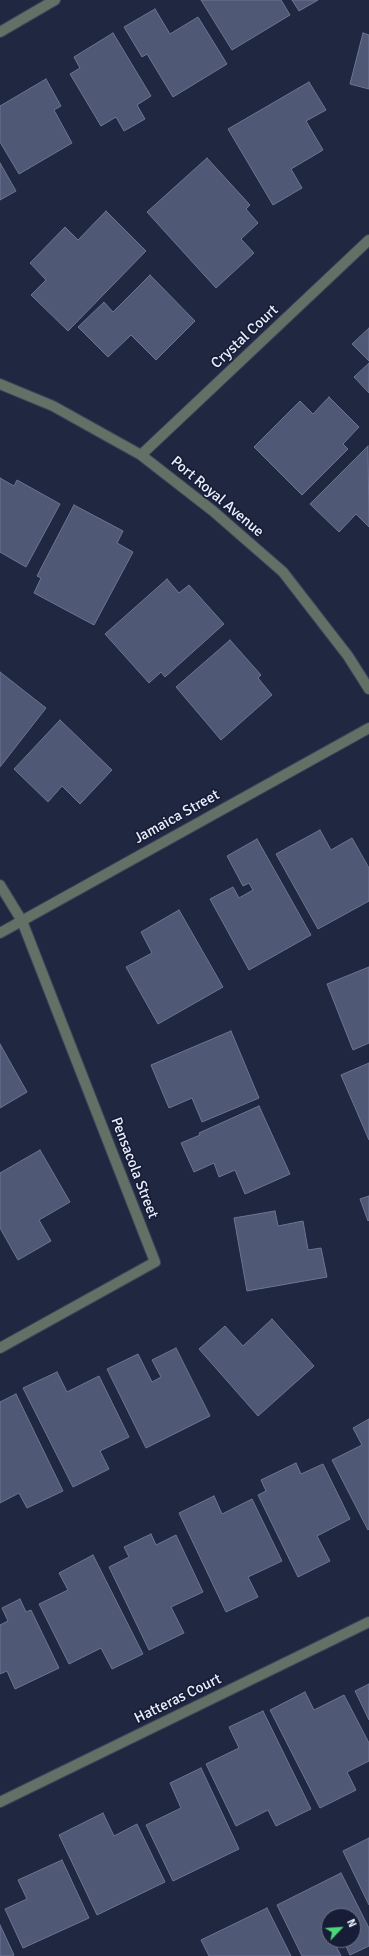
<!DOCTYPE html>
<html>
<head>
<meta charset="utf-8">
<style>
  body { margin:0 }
  #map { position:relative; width:369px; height:1956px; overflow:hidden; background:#202741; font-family:Signika,sans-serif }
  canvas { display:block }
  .north { position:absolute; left:321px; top:1908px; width:40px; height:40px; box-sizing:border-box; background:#171d36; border:1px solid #6b7186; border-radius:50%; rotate:65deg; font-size:11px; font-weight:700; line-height:16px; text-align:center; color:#eaeffd }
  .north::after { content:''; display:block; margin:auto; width:14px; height:18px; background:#4bd677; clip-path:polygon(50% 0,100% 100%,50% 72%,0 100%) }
</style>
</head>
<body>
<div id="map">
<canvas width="369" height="1956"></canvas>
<div class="north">N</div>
</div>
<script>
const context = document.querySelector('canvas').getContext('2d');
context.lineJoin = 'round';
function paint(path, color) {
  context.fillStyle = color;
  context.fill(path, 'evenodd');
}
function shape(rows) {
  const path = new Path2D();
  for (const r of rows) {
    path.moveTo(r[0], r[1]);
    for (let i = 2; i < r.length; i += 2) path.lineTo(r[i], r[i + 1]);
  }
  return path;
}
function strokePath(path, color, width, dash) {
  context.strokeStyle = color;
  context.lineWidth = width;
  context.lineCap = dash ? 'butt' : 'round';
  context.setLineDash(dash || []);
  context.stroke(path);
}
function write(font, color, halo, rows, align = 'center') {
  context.font = font + ' Signika,sans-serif';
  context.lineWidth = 3.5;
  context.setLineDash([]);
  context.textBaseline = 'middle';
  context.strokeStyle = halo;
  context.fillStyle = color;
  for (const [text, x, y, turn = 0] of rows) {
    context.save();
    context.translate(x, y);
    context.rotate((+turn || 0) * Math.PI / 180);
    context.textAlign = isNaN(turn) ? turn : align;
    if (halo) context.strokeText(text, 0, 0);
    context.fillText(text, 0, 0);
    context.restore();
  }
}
const building = shape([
  [201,0,281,0,290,15,232,50,201,0],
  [292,0,318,0,299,11,292,0],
  [155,9,170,34,198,17,227,64,173,97,147,54,142,57,124,27,155,9],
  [113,33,151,96,137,105,145,119,124,131,116,117,101,126,70,74,80,68,74,57,113,33],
  [363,33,369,35,369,89,350,84,363,33],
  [46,79,61,106,54,110,72,143,19,174,0,142,0,106,46,79],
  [309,82,326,110,306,121,323,150,291,169,302,188,273,205,228,129,309,82],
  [207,158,250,205,246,209,258,223,241,239,254,253,216,288,147,212,207,158],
  [0,163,16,191,0,200,0,163],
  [106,211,146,251,68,331,31,295,46,280,30,263,65,227,78,240,106,211],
  [150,275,195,321,156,360,131,335,108,357,78,327,104,302,113,312,150,275],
  [369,328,369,361,352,344,369,328],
  [369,363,369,393,354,377,369,363],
  [329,397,359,427,343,444,348,449,302,495,254,447,300,401,313,414,329,397],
  [368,446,369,527,356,514,339,532,310,504,368,446],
  [0,478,14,486,17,480,60,504,26,567,0,552,0,478],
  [74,505,123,531,117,543,133,552,94,625,34,593,41,578,37,576,74,505],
  [167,579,179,593,189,585,224,624,165,677,161,672,149,683,105,634,167,579],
  [230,640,261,675,258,678,272,695,221,740,176,687,230,640],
  [0,672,46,708,0,767,0,672],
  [60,720,112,770,80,804,62,786,48,802,14,769,60,720],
  [320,830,331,850,352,838,369,868,369,901,318,929,276,854,320,830],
  [257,839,311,935,249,970,210,899,233,887,239,898,253,890,249,883,243,886,227,856,257,839],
  [179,910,223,987,158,1024,126,967,152,953,141,932,179,910],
  [369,967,369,1043,353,1050,327,984,369,967],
  [231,1031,259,1098,202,1122,192,1098,169,1108,151,1065,231,1031],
  [0,1044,27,1092,0,1108,0,1044],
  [369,1063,369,1140,341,1075,369,1063],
  [259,1106,290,1174,245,1194,235,1170,219,1177,214,1163,194,1172,181,1143,200,1135,199,1133,259,1106],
  [40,1150,70,1202,39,1220,51,1241,18,1260,0,1228,0,1173,40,1150],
  [369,1196,369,1220,368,1221,360,1199,369,1196],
  [275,1211,278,1226,303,1221,308,1250,321,1248,327,1277,247,1291,234,1218,275,1211],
  [272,1319,314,1366,258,1416,199,1349,225,1326,243,1346,272,1319],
  [176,1348,210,1416,146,1448,107,1369,138,1354,152,1382,161,1377,152,1360,176,1348],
  [57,1372,67,1392,99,1376,129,1437,100,1451,109,1469,73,1487,23,1388,57,1372],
  [16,1394,63,1491,27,1508,19,1493,0,1503,0,1402,16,1394],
  [369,1419,369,1529,368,1530,332,1460,362,1445,353,1428,369,1419],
  [296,1463,301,1474,323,1464,350,1519,317,1536,330,1561,298,1577,258,1495,266,1491,261,1480,296,1463],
  [214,1496,222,1514,252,1499,282,1561,248,1577,258,1597,226,1612,179,1513,214,1496],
  [151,1534,156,1545,176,1535,203,1592,171,1607,184,1633,149,1650,109,1567,129,1557,124,1547,151,1534],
  [93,1555,143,1654,112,1669,101,1648,69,1664,39,1604,68,1590,59,1573,93,1555],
  [20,1599,26,1612,31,1610,59,1668,15,1689,7,1671,0,1674,0,1625,8,1621,2,1608,20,1599],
  [369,1684,369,1720,355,1691,369,1684],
  [305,1692,314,1710,344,1695,369,1743,369,1761,347,1772,356,1790,320,1808,270,1710,305,1692],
  [263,1711,311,1809,276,1826,268,1810,236,1826,206,1764,239,1748,229,1727,263,1711],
  [201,1768,239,1849,173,1881,146,1825,181,1808,170,1783,201,1768],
  [103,1813,114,1836,137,1824,165,1882,97,1915,59,1835,103,1813],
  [369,1838,369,1905,343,1851,369,1838],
  [62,1860,89,1918,23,1948,5,1909,27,1899,18,1880,62,1860],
  [341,1873,369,1928,369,1946,350,1955,343,1940,353,1940,353,1916,329,1916,329,1940,338,1940,334,1942,341,1956,302,1956,277,1905,341,1873],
  [267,1908,291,1956,209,1956,201,1940,267,1908],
  [0,1925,14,1955,12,1956,0,1956,0,1925]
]);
paint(building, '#4f5874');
strokePath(building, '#6c7594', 1);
const minor = shape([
  [0,32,55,0],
  [0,384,53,406,141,455,213,511,283,572,348,656,369,689],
  [141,455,369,240],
  [0,885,22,921,155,1262,0,1348],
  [0,933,369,728],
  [0,1802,369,1622]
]);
strokePath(minor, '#3c435b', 12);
strokePath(minor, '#637065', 10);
write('15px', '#eaeffd', '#171d36', [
  ["Crystal Court",245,337,-43],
  ["Port Royal Avenue",217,497,40],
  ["Jamaica Street",177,817,-29],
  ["Pensacola Street",134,1168,69],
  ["Hatteras Court",178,1699,-26]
]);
</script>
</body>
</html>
